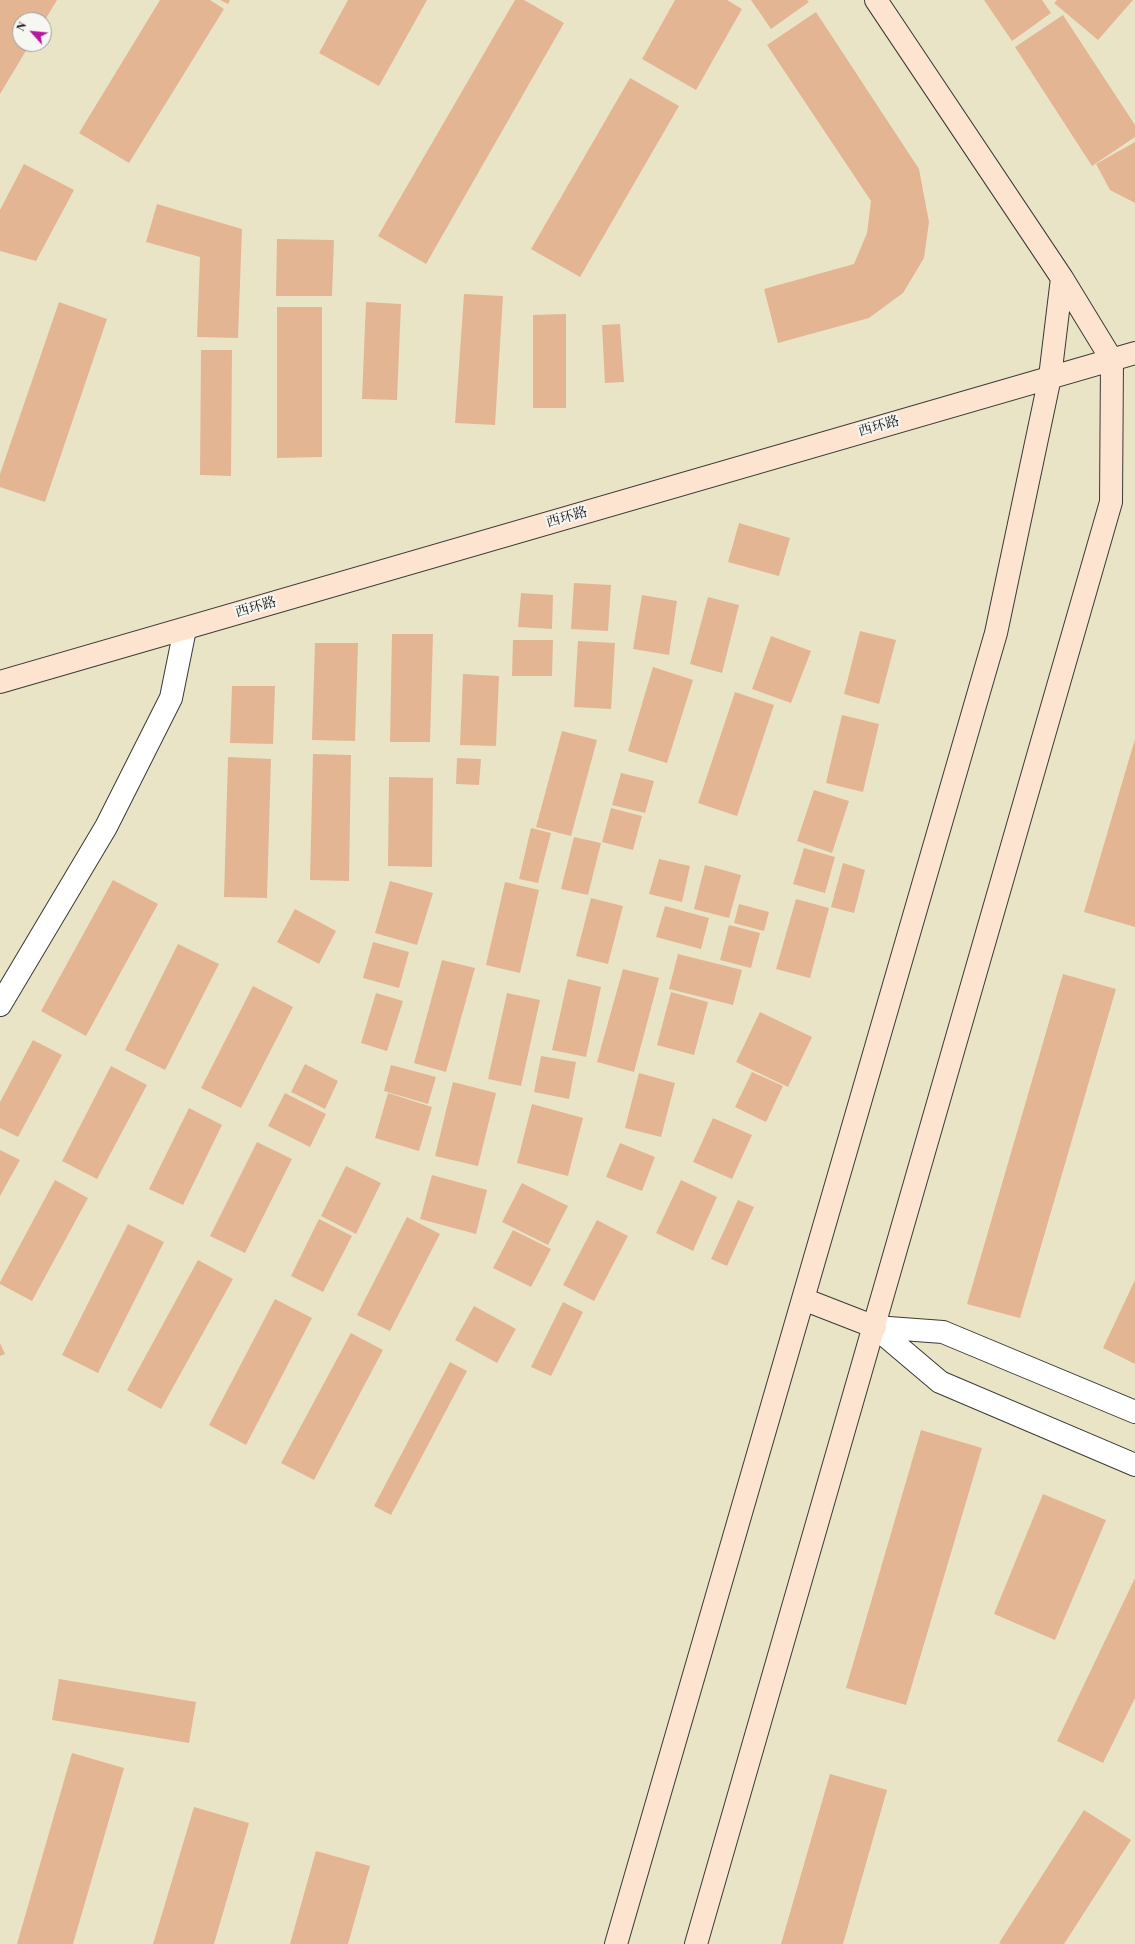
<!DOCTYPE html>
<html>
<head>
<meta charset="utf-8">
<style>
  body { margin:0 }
  #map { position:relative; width:1135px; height:1944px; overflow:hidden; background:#eae4c7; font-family:"Libre Bodoni",serif }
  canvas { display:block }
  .north { position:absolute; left:12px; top:12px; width:40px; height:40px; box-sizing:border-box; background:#f6f6f2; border:1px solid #9f9f9c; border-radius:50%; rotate:297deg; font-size:11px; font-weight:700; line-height:16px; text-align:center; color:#1c1c1c }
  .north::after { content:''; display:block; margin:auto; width:14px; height:18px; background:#b5179e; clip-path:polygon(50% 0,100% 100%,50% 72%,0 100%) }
</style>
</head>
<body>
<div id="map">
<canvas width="1135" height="1944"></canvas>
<div class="north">N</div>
</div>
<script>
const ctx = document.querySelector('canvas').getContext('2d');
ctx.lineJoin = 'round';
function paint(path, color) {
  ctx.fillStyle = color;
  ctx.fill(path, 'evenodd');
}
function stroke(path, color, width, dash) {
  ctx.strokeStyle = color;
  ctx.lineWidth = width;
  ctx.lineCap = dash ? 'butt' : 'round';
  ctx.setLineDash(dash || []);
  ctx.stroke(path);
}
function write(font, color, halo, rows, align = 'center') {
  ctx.font = font + ' "Libre Bodoni","Noto Serif SC",serif';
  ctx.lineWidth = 4;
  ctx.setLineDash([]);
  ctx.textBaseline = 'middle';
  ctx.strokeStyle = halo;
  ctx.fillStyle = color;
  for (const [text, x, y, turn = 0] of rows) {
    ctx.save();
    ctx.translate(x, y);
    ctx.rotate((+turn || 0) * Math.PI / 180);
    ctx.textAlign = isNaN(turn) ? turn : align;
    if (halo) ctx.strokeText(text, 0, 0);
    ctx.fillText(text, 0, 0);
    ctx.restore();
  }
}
paint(new Path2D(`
  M 0,0 L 57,0 L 45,20 L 20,20 L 20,44 L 30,44 L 0,94 Z
  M 160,0 L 210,0 L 224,9 L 129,163 L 79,133 Z
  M 220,0 L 230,0 L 228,4 Z
  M 348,0 L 427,0 L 379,86 L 319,53 Z
  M 515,0 L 524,0 L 564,23 L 426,264 L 378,236 Z
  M 675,0 L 727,0 L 742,9 L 696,90 L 642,59 Z
  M 751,0 L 807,0 L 809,2 L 771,29 Z
  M 984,0 L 1042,0 L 1051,13 L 1012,41 Z
  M 1057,0 L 1133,0 L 1098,40 L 1054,3 Z
  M 816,12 L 919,169 L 929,222 L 924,258 L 903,293 L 869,318 L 778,343 L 764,289 L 854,264 L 867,233 L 871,201 L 767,45 Z
  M 1063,15 L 1135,125 L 1135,137 L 1092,166 L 1015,47 Z
  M 630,78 L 679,106 L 580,277 L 531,249 Z
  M 1135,142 L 1135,203 L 1110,190 L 1096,164 Z
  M 24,164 L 74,190 L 36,261 L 0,251 L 0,210 Z
  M 157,204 L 242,229 L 238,338 L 197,337 L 200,257 L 146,242 Z
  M 277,239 L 334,240 L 332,296 L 276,296 Z
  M 464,294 L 503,296 L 495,425 L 455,423 Z
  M 59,302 L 107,319 L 45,502 L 0,487 L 0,474 Z
  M 366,302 L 401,304 L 397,400 L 362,399 Z
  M 277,307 L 322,307 L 322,457 L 277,458 Z
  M 566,314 L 566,408 L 533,408 L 533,315 Z
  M 620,324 L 624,382 L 605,383 L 602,325 Z
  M 201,350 L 232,350 L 231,476 L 200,475 Z
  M 739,523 L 790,538 L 779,576 L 728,562 Z
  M 574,583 L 611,585 L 608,631 L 571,629 Z
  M 521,593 L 553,595 L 552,629 L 518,627 Z
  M 642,595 L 677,601 L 669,655 L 633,649 Z
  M 708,597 L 739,605 L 722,673 L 690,664 Z
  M 860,631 L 896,640 L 879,704 L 844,694 Z
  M 392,634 L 433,634 L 430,742 L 390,742 Z
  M 771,636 L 811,651 L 791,703 L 752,689 Z
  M 513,640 L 553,640 L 552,676 L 512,676 Z
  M 578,641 L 615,643 L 611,709 L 574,707 Z
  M 315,643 L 358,643 L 355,741 L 312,740 Z
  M 653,667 L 693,680 L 667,763 L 628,751 Z
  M 463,674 L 499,676 L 496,746 L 460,745 Z
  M 232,686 L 275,686 L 273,744 L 230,743 Z
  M 735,692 L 774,705 L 737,816 L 698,803 Z
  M 842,715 L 879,724 L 863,792 L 826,783 Z
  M 562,731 L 597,740 L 571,836 L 536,827 Z
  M 1135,739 L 1135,927 L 1084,912 Z
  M 313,754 L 351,755 L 349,881 L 310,880 Z
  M 228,757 L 271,759 L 267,898 L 224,897 Z
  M 457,758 L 481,759 L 479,785 L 456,784 Z
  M 621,773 L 654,781 L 645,813 L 612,805 Z
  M 389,777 L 433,778 L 432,867 L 388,866 Z
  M 814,790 L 849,801 L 832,853 L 797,841 Z
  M 611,808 L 642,816 L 633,850 L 602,842 Z
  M 531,828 L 551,833 L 538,883 L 519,879 Z
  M 574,837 L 601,843 L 588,895 L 561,889 Z
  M 804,848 L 835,857 L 825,893 L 793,884 Z
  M 659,859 L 690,866 L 682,902 L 649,894 Z
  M 843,863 L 865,870 L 854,913 L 831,907 Z
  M 705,865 L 741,875 L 729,918 L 694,909 Z
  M 113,880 L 158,904 L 86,1036 L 41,1011 Z
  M 390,881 L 433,893 L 417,945 L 375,933 Z
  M 505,882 L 539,890 L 520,973 L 486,965 Z
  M 591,898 L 623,906 L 608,964 L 576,956 Z
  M 796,899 L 829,908 L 810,978 L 776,969 Z
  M 739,904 L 769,912 L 764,931 L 734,923 Z
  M 665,906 L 709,918 L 701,949 L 656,937 Z
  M 295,909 L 336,931 L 319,964 L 277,942 Z
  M 729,925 L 760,933 L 751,968 L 720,960 Z
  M 373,942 L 409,952 L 399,988 L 363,978 Z
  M 178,944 L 219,964 L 165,1070 L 125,1050 Z
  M 678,954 L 742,970 L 733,1005 L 669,989 Z
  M 442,960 L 475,968 L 446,1072 L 414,1063 Z
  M 623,969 L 659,978 L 634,1072 L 597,1062 Z
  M 1063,974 L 1116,989 L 1020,1318 L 967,1304 Z
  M 568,979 L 601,987 L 586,1057 L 552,1050 Z
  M 253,986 L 293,1007 L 241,1108 L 201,1088 Z
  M 671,992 L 708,1002 L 694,1055 L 657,1045 Z
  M 376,993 L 403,1001 L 387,1051 L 361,1043 Z
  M 507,993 L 540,1000 L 521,1086 L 488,1079 Z
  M 760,1012 L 812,1037 L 788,1087 L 736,1062 Z
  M 33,1040 L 62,1055 L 18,1137 L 0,1128 L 0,1102 Z
  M 541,1056 L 576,1062 L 569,1099 L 534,1092 Z
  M 305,1064 L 338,1081 L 325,1109 L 291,1092 Z
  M 391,1065 L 436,1077 L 428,1104 L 384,1091 Z
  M 111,1066 L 147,1085 L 97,1179 L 62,1161 Z
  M 752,1072 L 783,1086 L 766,1122 L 735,1107 Z
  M 639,1073 L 675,1083 L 661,1137 L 625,1128 Z
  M 453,1082 L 496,1093 L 478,1166 L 435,1156 Z
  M 285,1093 L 326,1114 L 310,1147 L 268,1126 Z
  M 388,1093 L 432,1107 L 419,1151 L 375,1138 Z
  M 532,1104 L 583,1118 L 568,1176 L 517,1163 Z
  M 189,1108 L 222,1125 L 183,1205 L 149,1189 Z
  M 713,1118 L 752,1135 L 732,1179 L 693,1162 Z
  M 257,1142 L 292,1159 L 245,1253 L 210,1236 Z
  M 620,1143 L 655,1157 L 642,1191 L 606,1177 Z
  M 0,1150 L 20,1160 L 0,1196 Z
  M 346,1166 L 381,1183 L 356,1234 L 321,1216 Z
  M 432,1175 L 487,1190 L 476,1234 L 420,1219 Z
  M 55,1180 L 88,1198 L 32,1301 L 0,1284 L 0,1282 Z
  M 681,1180 L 717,1197 L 693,1251 L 656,1233 Z
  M 522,1183 L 568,1206 L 548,1245 L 502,1222 Z
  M 738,1200 L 754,1207 L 727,1266 L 711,1259 Z
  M 407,1217 L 440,1234 L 390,1331 L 357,1315 Z
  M 319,1219 L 352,1236 L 323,1292 L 291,1276 Z
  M 597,1220 L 628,1236 L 594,1301 L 563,1285 Z
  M 128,1224 L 164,1242 L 98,1373 L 62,1355 Z
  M 513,1230 L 551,1249 L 531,1287 L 493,1268 Z
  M 198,1260 L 233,1279 L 161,1409 L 127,1390 Z
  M 1135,1280 L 1135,1364 L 1103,1348 Z
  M 275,1299 L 312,1318 L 246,1445 L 209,1425 Z
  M 563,1302 L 583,1312 L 551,1376 L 531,1367 Z
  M 474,1306 L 516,1329 L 497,1363 L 455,1340 Z
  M 351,1333 L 383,1350 L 314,1480 L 281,1463 Z
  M 0,1343 L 5,1354 L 0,1356 Z
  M 450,1362 L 467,1371 L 391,1515 L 374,1506 Z
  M 921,1430 L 982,1448 L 906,1705 L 846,1688 Z
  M 1043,1494 L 1106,1520 L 1055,1640 L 994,1614 Z
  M 1135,1578 L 1135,1698 L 1103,1763 L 1057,1741 Z
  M 59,1679 L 196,1702 L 189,1743 L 52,1720 Z
  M 72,1753 L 124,1768 L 73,1944 L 17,1944 Z
  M 830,1774 L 887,1790 L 843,1944 L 781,1944 Z
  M 194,1807 L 249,1823 L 214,1944 L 153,1944 Z
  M 1084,1810 L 1131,1840 L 1064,1944 L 1001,1944 L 999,1943 Z
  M 316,1851 L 370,1866 L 348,1944 L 290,1944 Z`), '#e4b593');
const street = new Path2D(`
  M 0,1005 L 106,827 L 171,698 L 185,629
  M 875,1327 L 940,1382 L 1135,1465
  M 875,1327 L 943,1332 L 1135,1412`);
const secondary = new Path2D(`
  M 0,682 L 1135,353
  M 803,1299 L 875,1327
  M 616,1944 L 996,633 L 1050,377 L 1062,278
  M 696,1944 L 1111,502 L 1112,360 L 1062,278 L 876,0`);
stroke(street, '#3b3a36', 24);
stroke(secondary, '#3b3a36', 24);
stroke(street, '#fff', 22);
stroke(secondary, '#fde4d1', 22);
write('14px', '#1c1c1c', '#f6f6f2', [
  ["西环路",879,427,-16],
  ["西环路",567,518,-16],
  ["西环路",256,608,-16]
]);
</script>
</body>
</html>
